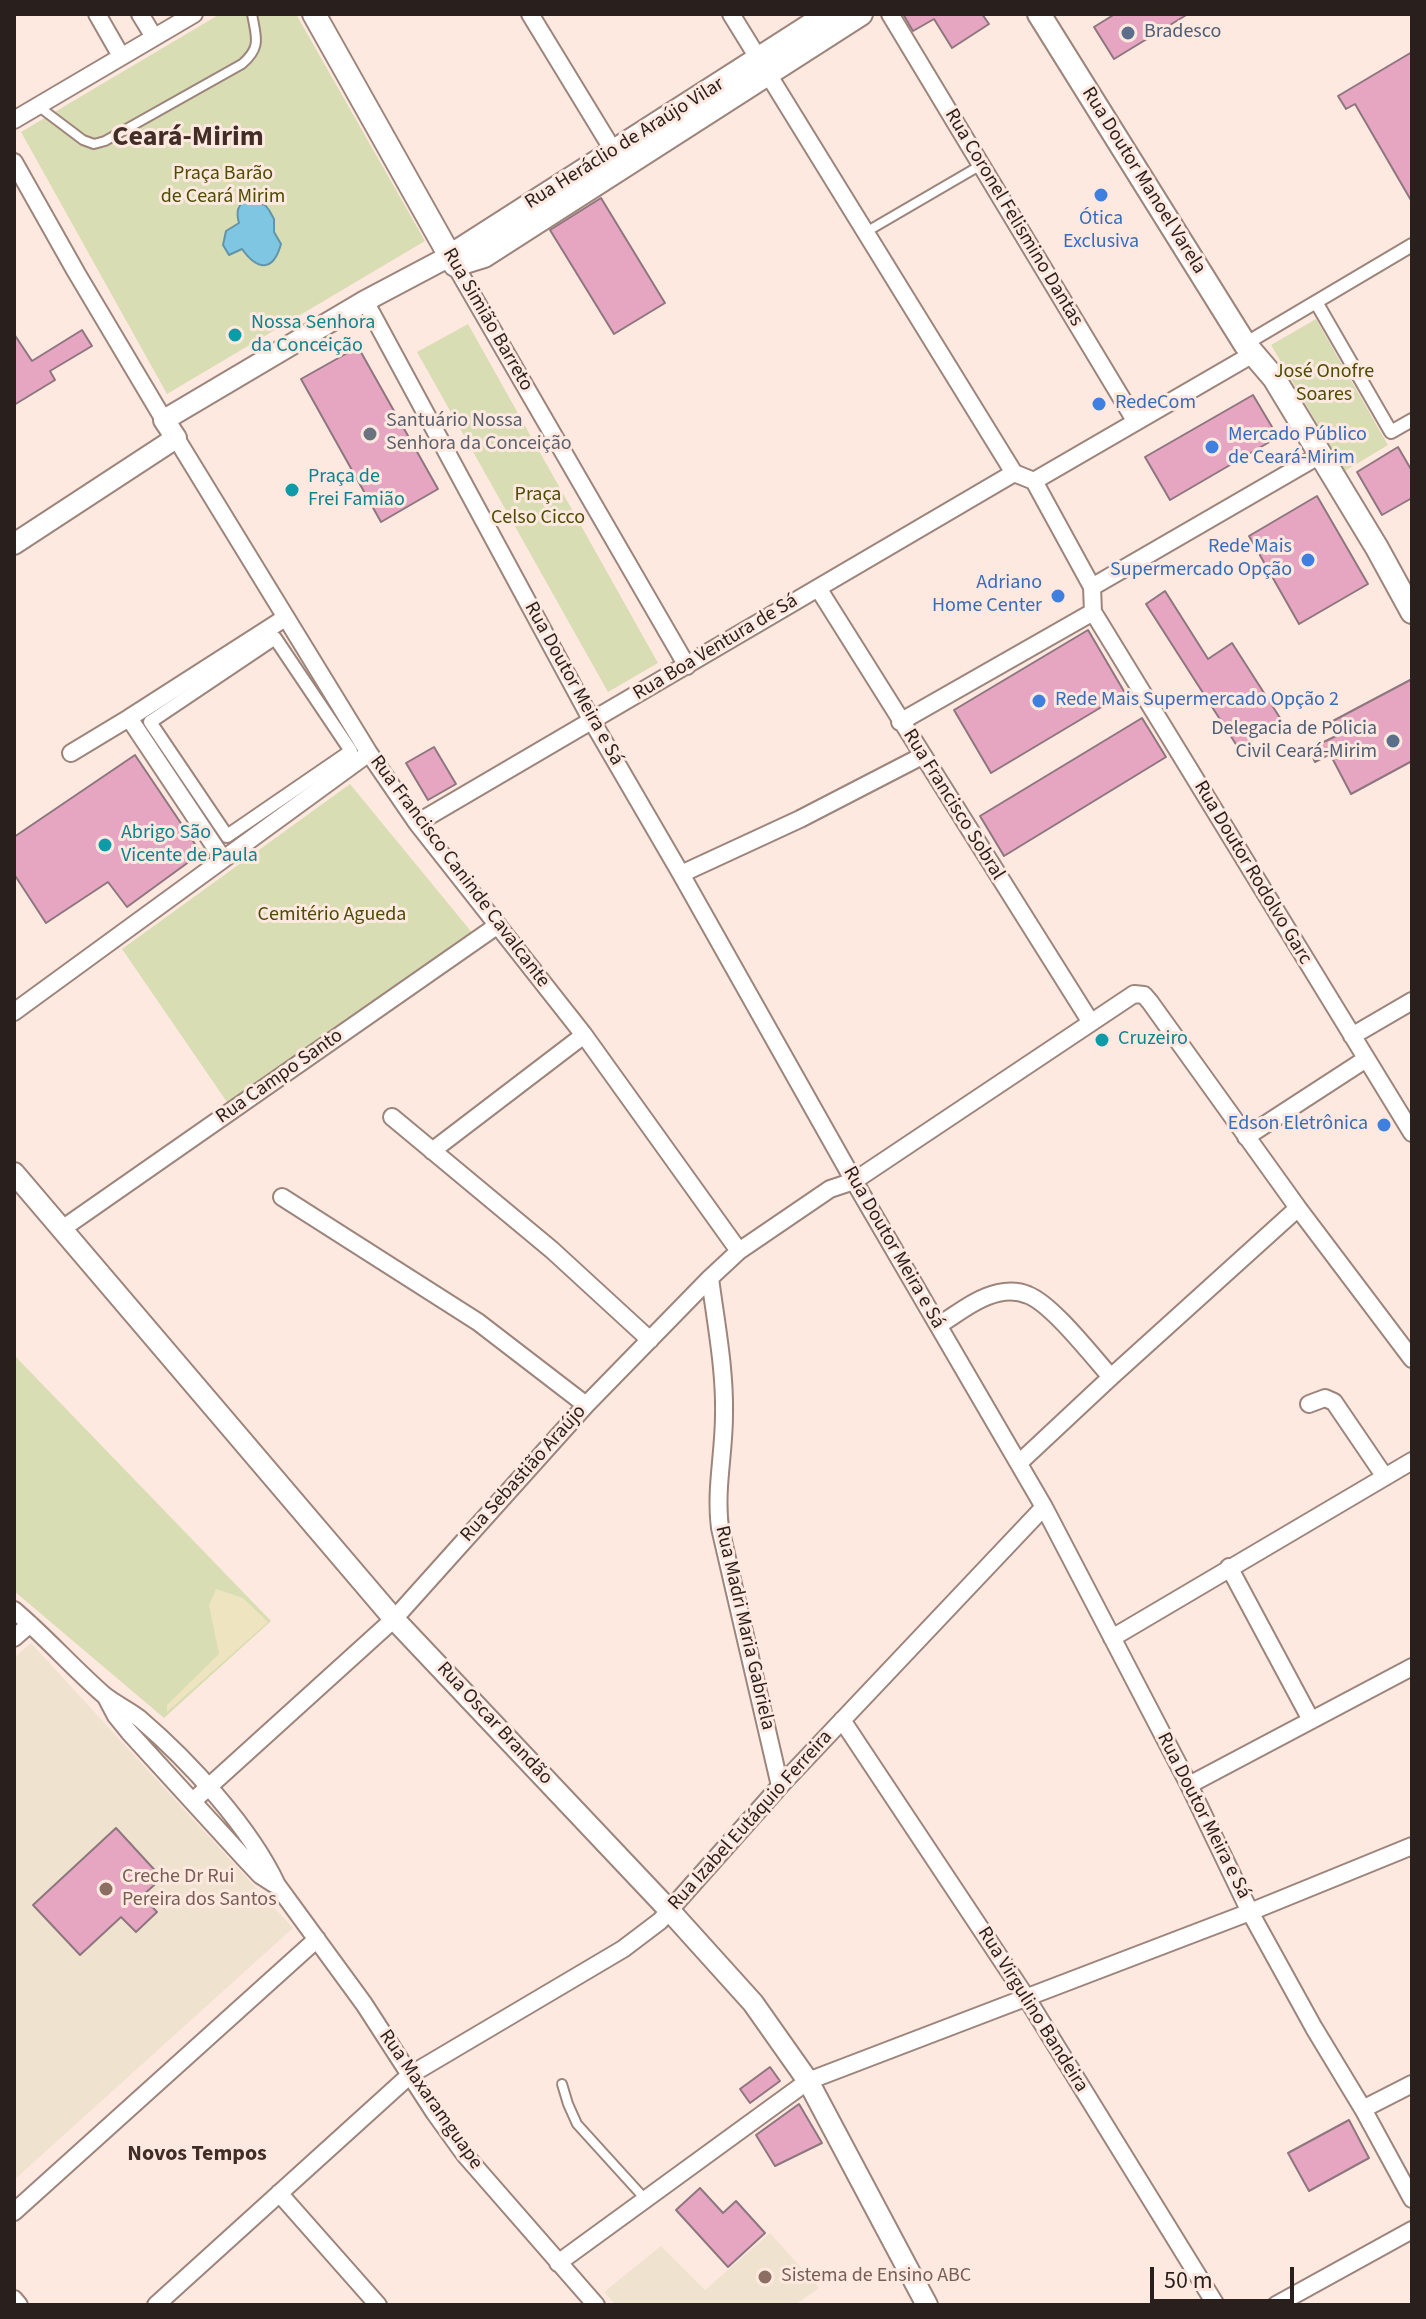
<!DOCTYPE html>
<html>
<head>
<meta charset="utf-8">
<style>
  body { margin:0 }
  #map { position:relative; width:1426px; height:2319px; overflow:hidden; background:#fee9e1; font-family:"Source Sans 3",sans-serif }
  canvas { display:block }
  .frame { position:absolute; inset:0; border:16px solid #291f1c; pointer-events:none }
  .scale { position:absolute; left:1150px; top:2267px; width:144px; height:36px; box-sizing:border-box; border:4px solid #291f1c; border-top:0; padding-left:10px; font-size:24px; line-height:28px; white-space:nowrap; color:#291f1c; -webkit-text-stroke:6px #fee9e1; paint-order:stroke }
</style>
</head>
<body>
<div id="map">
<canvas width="1426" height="2319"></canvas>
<div class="frame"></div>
<div class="scale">50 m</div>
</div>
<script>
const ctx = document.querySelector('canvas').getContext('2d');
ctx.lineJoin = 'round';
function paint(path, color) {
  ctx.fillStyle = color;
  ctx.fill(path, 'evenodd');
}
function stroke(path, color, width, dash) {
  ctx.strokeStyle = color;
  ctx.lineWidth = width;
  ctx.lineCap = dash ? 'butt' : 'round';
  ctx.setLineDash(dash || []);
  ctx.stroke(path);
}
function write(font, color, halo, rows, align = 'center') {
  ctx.font = font + ' "Source Sans 3",sans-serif';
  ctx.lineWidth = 6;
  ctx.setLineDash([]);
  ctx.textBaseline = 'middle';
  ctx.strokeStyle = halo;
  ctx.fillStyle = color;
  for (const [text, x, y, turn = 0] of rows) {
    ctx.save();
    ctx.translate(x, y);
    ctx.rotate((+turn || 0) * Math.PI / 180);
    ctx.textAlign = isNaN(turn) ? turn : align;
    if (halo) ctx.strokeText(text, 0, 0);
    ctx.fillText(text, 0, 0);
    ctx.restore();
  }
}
paint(new Path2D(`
  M 31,1643 L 293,1928 L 14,2180 L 14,1658 Z
  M 770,2233 L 819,2288 L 795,2305 L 616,2305 L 604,2292 L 661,2246 L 705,2290 Z`), '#efe2ce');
paint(new Path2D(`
  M 220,14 L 296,14 L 425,241 L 167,394 L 21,132 Z
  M 1316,319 L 1388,445 L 1345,471 L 1271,345 Z
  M 468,324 L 658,663 L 608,692 L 417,352 Z
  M 350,784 L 474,935 L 229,1105 L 122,949 Z
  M 14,1355 L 271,1621 L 164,1718 L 14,1591 Z`), '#d9ddb4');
paint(new Path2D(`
  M 216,1589 L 243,1598 L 268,1622 L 167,1712 L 167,1705 L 219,1654 L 209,1605 Z`), '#eee4bf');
const water = new Path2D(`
  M 248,200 L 265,205 L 269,210 L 274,219 L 274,232 L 281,244 C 273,273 257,270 242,249 L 229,255 L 223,245 L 226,231 L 239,223 C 236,212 237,204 248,200 Z`);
paint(water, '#7ec6e2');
stroke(water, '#6494a7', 2);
const building = new Path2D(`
  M 903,14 L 982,14 L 989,24 L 952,48 L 934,19 L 913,31 Z
  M 1115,14 L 1188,14 L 1114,59 L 1094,27 Z
  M 1412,52 L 1412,202 L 1355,104 L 1346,109 L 1338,96 Z
  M 601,198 L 665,303 L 614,334 L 550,230 Z
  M 82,330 L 92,346 L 50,371 L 55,380 L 14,405 L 14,334 L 32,361 Z
  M 358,347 L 438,489 L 381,522 L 301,379 Z
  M 1253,395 L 1278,437 L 1170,500 L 1145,457 Z
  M 1398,447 L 1412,471 L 1412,498 L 1382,515 L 1357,472 Z
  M 1317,496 L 1368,584 L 1299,624 L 1249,536 Z
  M 1165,591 L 1208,659 L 1232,643 L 1282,721 L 1239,749 L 1146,604 Z
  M 1088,630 L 1125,693 L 991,773 L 954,710 Z
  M 1412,679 L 1412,761 L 1351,794 L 1330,754 L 1315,762 L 1309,749 L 1336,736 L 1329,723 Z
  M 1142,718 L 1166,757 L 1004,856 L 980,816 Z
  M 434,747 L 456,784 L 428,800 L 406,763 Z
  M 135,755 L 201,853 L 127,907 L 108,882 L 46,923 L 14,874 L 14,837 Z
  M 116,1828 L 162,1878 L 142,1896 L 157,1912 L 136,1932 L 121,1917 L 80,1955 L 33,1905 Z
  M 770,2067 L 780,2081 L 750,2103 L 740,2089 Z
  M 799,2104 L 822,2143 L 775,2166 L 756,2135 Z
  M 1349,2120 L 1369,2158 L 1309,2191 L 1288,2153 Z
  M 700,2188 L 723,2213 L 736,2201 L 765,2233 L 728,2267 L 676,2210 Z`);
paint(building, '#e6a6c1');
stroke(building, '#8e767f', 2);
const service = new Path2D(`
  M 38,106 L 83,140 L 94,144 L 105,141 L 242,64 C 262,47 256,37 252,14
  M 866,232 L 981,165
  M 562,2084 L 568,2104 L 577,2124 L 646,2200`);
const pedestrian = new Path2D(`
  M 1316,302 L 1391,432 L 1412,420
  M 1245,344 L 1412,245
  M 275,638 L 351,751 L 227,836 L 150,722 Z`);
const minor = new Path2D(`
  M 97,14 L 121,56
  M 140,14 L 154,37
  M 530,14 L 619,160
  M 731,14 L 1014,473
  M 890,14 L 1136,422
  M 14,120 L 194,14
  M 14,162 L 76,272 L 164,420
  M 455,265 L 687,666
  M 365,301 L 592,721 L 681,874 L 854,1181 L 1044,1507 L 1189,1785 L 1250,1912 L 1314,2028 L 1363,2109 L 1412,2199
  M 176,438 L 369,753 L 417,823 L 584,1035 L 739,1251
  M 1014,473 L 1034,481 L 1092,587 L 1093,612 L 1098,620 L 1412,1133
  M 1034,481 L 1253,354
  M 1092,587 L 1320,455
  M 818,588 L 1090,1021
  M 900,722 L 1093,612
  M 71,753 L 129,718
  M 417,823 L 1014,473
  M 223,859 L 129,718 L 285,618
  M 681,874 L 800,819 L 922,756
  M 14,1012 L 369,753
  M 1352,1036 L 1412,1001
  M 392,1117 L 552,1250 L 650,1340
  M 1246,1137 L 1366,1059
  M 432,1151 L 584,1035
  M 282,1197 L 478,1322 L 586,1405
  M 62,1229 L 498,925
  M 710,1278 C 716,1324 725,1369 724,1415 C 724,1454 715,1489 720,1528 L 780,1786
  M 939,1325 C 957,1314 976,1298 998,1293 C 1007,1291 1019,1291 1028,1295 C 1052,1304 1092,1356 1111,1377
  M 1309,1404 L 1325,1398 L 1334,1402 L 1385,1477
  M 1019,1463 L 1111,1377 L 1298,1208
  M 1229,1567 L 1311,1720
  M 14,1610 C 46,1637 73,1668 104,1695 C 115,1704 129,1710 140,1719 C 189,1761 250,1827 277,1885 L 364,2004 L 434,2112 L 465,2155 L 596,2305
  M 14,1638 L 30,1624
  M 1112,1638 L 1412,1461
  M 106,1697 L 116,1716 L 129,1732 L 245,1859 L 260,1875 L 274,1884
  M 842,1720 L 1026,1997 L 1216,2305
  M 1189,1785 L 1412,1667
  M 193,1801 L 394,1619 L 586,1405 L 710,1278 L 739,1251 L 830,1189 L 854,1181 L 1134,994 L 1144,995 L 1150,1002 L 1298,1208 L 1412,1359
  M 1363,2109 L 1412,2084
  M 279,2193 L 378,2305
  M 14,2212 L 317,1939
  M 558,2263 L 808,2081 L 1250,1912 L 1412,1846
  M 14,2299 L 19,2305
  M 156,2305 L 410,2075 L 623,1949 L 660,1921 L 780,1786 L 1044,1507
  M 1276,2305 L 1412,2230`);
const tertiary = new Path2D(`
  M 14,544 L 176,438 L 164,420 L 365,301 L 450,256
  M 14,1173 L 394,1619 L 670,1911 L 753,2003 L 808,2081 L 927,2305`);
const secondary = new Path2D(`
  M 314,14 L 455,265 L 484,256 L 861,14
  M 1039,14 L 1245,344 L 1274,378 L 1377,548 L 1412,612
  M 450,256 L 828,14`);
stroke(service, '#9d857c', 12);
stroke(pedestrian, '#9d857c', 16);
stroke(minor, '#9d857c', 20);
stroke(tertiary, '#9d857c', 24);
stroke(secondary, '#9d857c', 26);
stroke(service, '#fff', 8);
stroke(pedestrian, '#fff', 12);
stroke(minor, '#fff', 16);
stroke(tertiary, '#fff', 20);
stroke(secondary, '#fff', 22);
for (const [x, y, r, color] of [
  [1128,33,8,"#5c6f8a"],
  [1101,195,8,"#3f7fe0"],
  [235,335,8,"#0f9aa8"],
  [1099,404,8,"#3f7fe0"],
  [370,434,8,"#6b7280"],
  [1212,447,8,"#3f7fe0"],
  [292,490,8,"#0f9aa8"],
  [1308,560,8,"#3f7fe0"],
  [1058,596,8,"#3f7fe0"],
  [1039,701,8,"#3f7fe0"],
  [1393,741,8,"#5c6f8a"],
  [105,845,8,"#0f9aa8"],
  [1102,1040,8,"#0f9aa8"],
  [1384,1125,8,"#3f7fe0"],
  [106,1889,8,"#8d6e63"],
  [765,2277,8,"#8d6e63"]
]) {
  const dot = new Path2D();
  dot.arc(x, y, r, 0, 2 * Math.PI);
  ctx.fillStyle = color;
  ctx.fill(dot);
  stroke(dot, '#fee9e1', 3);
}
write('20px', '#4e5e75', '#fee9e1', [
  ["Bradesco",1144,33],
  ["Delegacia de Policia",1377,730,"right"],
  ["Civil Ceará-Mirim",1377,753,"right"]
], 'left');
write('20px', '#291f1c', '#fee9e1', [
  ["Rua Heráclio de Araújo Vilar",625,144,-32],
  ["Rua Doutor Manoel Varela",1143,181,58],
  ["Rua Coronel Felismino Dantas",1013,218,59],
  ["Rua Simião Barreto",487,320,60],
  ["Rua Boa Ventura de Sá",716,648,-31],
  ["Rua Doutor Meira e Sá",573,684,61],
  ["Rua Francisco Sobral",953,805,58],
  ["Rua Francisco Caninde Cavalcante",459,872,53],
  ["Rua Doutor Rodolvo Garc",1252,873,59],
  ["Rua Campo Santo",280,1077,-35],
  ["Rua Doutor Meira e Sá",893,1248,60],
  ["Rua Sebastião Araújo",524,1474,-48],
  ["Rua Madri Maria Gabriela",744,1628,77],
  ["Rua Oscar Brandão",494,1724,47],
  ["Rua Doutor Meira e Sá",1203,1816,63],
  ["Rua Izabel Eutáquio Ferreira",751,1821,-48],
  ["Rua Virgulino Bandeira",1032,2010,58],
  ["Rua Maxaramguape",430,2100,55]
]);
write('20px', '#4b4d00', '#fee9e1', [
  ["Praça Barão",223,175],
  ["de Ceará Mirim",223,198],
  ["José Onofre",1324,373],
  ["Soares",1324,396],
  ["Praça",538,496],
  ["Celso Cicco",538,519],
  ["Cemitério Agueda",332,916]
]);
write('20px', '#366cbe', '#fee9e1', [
  ["Ótica",1101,220,"center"],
  ["Exclusiva",1101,243,"center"],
  ["RedeCom",1115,404],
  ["Mercado Público",1228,436],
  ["de Ceará-Mirim",1228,459],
  ["Rede Mais",1292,548,"right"],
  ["Supermercado Opção",1292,571,"right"],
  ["Adriano",1042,584,"right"],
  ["Home Center",1042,607,"right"],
  ["Rede Mais Supermercado Opção 2",1055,701],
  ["Edson Eletrônica",1368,1125,"right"]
], 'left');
write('20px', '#0d838f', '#fee9e1', [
  ["Nossa Senhora",251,324],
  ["da Conceição",251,347],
  ["Praça de",308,478],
  ["Frei Famião",308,501],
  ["Abrigo São",121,834],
  ["Vicente de Paula",121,857],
  ["Cruzeiro",1118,1040]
], 'left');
write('20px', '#5b616d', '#fee9e1', [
  ["Santuário Nossa",386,422],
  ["Senhora da Conceição",386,445]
], 'left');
write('20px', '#785e54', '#fee9e1', [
  ["Creche Dr Rui",122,1878],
  ["Pereira dos Santos",122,1901],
  ["Sistema de Ensino ABC",781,2277]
], 'left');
write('bold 22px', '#412d26', '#fee9e1', [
  ["Novos Tempos",197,2155]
]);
write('bold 28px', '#412d26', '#fee9e1', [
  ["Ceará-Mirim",188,139]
]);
</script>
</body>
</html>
